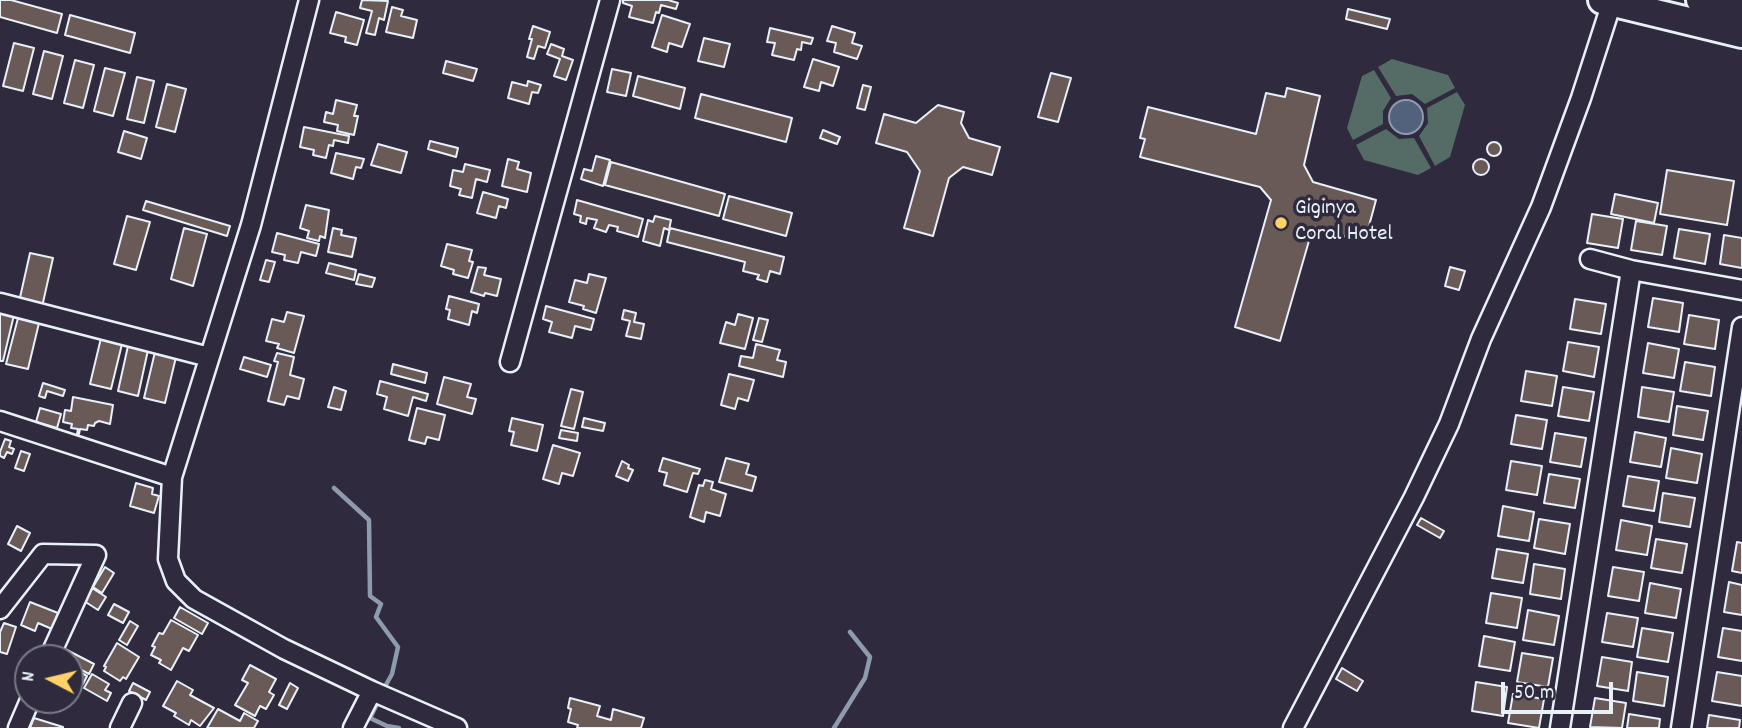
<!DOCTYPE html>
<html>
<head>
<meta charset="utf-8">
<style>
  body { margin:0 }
  #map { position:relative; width:1742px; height:728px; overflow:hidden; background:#2f2a3d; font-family:Dekko,sans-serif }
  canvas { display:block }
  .north { position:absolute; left:14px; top:644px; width:70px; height:70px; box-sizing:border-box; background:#2f2a3d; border:2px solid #797a88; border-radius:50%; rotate:277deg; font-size:19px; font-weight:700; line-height:28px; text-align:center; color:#e8f1f8 }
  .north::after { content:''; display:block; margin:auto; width:24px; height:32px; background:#ffd166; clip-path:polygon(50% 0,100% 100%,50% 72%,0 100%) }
  .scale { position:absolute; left:1501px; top:682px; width:112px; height:32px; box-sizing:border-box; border:4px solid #e8f1f8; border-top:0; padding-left:9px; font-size:21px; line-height:24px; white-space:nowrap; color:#e8f1f8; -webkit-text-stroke:5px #2f2a3d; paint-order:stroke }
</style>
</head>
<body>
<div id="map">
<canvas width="1742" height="728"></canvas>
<div class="north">N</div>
<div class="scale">50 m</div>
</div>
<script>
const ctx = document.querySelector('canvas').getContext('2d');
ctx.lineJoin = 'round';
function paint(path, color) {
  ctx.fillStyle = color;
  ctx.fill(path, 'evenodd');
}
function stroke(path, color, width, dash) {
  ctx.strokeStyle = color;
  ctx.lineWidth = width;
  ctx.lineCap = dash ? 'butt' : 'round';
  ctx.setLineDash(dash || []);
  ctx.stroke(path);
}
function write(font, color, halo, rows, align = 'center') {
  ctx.font = font + ' Dekko,sans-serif';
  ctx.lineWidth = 7;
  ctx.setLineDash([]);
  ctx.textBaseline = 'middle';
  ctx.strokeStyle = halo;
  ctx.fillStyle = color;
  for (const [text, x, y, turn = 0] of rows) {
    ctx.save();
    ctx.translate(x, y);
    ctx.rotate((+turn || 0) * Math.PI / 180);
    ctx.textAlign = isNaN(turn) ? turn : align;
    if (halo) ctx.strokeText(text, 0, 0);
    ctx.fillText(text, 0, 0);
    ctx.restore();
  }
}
paint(new Path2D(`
  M 1392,59 L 1448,75 L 1455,88 L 1425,104 L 1412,94 L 1396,96 L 1378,67 Z
  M 1374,70 L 1391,98 L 1383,111 L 1383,124 L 1353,140 L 1347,128 L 1362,76 Z
  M 1457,92 L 1465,105 L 1450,157 L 1435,166 L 1419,136 L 1428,123 L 1427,108 Z
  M 1386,129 L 1399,139 L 1414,138 L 1431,168 L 1418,175 L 1364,160 L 1356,145 Z`), '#556b66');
const water = new Path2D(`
  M1389 117a17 17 0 1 1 34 0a17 17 0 1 1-34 0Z`);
paint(water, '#52627c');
stroke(water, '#8e9bae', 2);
stroke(new Path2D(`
  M 334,488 L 369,520 L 370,596 L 381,604 L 376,617 L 398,647 L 392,674 L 382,692
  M 379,700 L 370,718 L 387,726 L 399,728
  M 834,728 L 865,678 L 870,657 L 850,632`), '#8e9bae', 4.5);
const building = new Path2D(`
  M 0,0 L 11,0 L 62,14 L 57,33 L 0,17 Z
  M 362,0 L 388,1 L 384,20 L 379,18 L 375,35 L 366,33 L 372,11 L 360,8 Z
  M 623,0 L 668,0 L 678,3 L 676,9 L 661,5 L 659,13 L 656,12 L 653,23 L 629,17 L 632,6 L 623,3 Z
  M 392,7 L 403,10 L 401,16 L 417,20 L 413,38 L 386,32 Z
  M 1348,9 L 1390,19 L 1387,29 L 1346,19 Z
  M 336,12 L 364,20 L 357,45 L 345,42 L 346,37 L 330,33 Z
  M 70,15 L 135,33 L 130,53 L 65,35 Z
  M 662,15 L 690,24 L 682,47 L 669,43 L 667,52 L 652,47 Z
  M 533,26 L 550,32 L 545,48 L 538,46 L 534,59 L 527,57 L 532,39 L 529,39 Z
  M 832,26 L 855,33 L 852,43 L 862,46 L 857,59 L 834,52 L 836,43 L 827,41 Z
  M 770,28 L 813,38 L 811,44 L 802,42 L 801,50 L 797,49 L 794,60 L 772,55 L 775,43 L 767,42 Z
  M 704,38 L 730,44 L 724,67 L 698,61 Z
  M 14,43 L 34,48 L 23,91 L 3,86 Z
  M 551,44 L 564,49 L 562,56 L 573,60 L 566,80 L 554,76 L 560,59 L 547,54 Z
  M 44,51 L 63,56 L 52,99 L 33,94 Z
  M 813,59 L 839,67 L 833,86 L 821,82 L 819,91 L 804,87 Z
  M 75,60 L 94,65 L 83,108 L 64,103 Z
  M 446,61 L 477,69 L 473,81 L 443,73 Z
  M 105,68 L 125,73 L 113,116 L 94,111 Z
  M 612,69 L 631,73 L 626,96 L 607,92 Z
  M 1051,73 L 1071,78 L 1058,122 L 1038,117 Z
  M 638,76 L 685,88 L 680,109 L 633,96 Z
  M 137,77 L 154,81 L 144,123 L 127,119 Z
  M 528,81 L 541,85 L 538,93 L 532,92 L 529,104 L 508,98 L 512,82 L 527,86 Z
  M 167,84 L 186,89 L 175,132 L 156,127 Z
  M 863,85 L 871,87 L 865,110 L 857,108 Z
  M 1287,88 L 1320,96 L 1304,165 L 1313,182 L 1376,200 L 1366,237 L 1357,234 L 1356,240 L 1313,227 L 1280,341 L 1235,327 L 1271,200 L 1260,187 L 1140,157 L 1145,139 L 1140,138 L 1148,107 L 1256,134 L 1266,93 L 1285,97 Z
  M 701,94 L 792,118 L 786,142 L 695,118 Z
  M 336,100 L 357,105 L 354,116 L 358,116 L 354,135 L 337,131 L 338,125 L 324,122 L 326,112 L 333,114 Z
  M 938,105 L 964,112 L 961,123 L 969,138 L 1000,147 L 992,175 L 963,167 L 949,178 L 933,236 L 904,228 L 920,171 L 907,152 L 876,143 L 884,114 L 916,123 Z
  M 304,127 L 349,136 L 348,143 L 334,140 L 333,146 L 329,145 L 326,158 L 313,155 L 314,150 L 300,147 Z
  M 823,130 L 840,137 L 837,144 L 820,138 Z
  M 124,131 L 147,138 L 141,159 L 118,152 Z
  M 430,141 L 458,148 L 456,157 L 428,149 Z
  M1487 149a7 7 0 1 1 14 0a7 7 0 1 1-14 0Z
  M 378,144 L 407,152 L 401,173 L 371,165 Z
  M 336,153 L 364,159 L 361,168 L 356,167 L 353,179 L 331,173 Z
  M 596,156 L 610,160 L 603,186 L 581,179 L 584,169 L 592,171 Z
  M 508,159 L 519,162 L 517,169 L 531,173 L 527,192 L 502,186 Z
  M1473 167a8 8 0 1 1 16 0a8 8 0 1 1-16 0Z
  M 611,162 L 725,194 L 719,216 L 605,185 Z
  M 465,164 L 490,170 L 487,182 L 476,179 L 472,198 L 459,195 L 461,189 L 450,186 L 453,170 L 463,172 Z
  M 1667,170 L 1734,181 L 1727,225 L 1660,214 Z
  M 483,192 L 508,199 L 506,208 L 499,206 L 496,218 L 477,213 Z
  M 1615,194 L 1658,203 L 1654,223 L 1611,214 Z
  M 729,196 L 792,213 L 786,236 L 723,219 Z
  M 577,200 L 643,219 L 638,237 L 617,231 L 618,227 L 609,225 L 606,232 L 594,228 L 597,220 L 587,218 L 586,224 L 580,222 L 581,216 L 574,214 Z
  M 146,201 L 230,226 L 227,236 L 143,210 Z
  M 306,205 L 329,210 L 325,238 L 320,236 L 319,241 L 307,238 L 309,231 L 300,228 Z
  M 1592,214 L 1623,219 L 1618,248 L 1587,243 Z
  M 127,216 L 150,222 L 136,270 L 114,264 Z
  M 655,216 L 671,220 L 669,230 L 664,228 L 660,246 L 643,241 L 648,220 L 653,222 Z
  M 1636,221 L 1667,226 L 1662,255 L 1631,250 Z
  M 184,228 L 207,234 L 193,286 L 171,279 Z
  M 333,228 L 342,230 L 341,235 L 356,238 L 352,257 L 328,252 Z
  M 670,228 L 784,257 L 780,274 L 770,271 L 767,282 L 757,279 L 759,275 L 743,271 L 745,262 L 667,242 Z
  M 1679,229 L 1710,234 L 1705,264 L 1674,258 Z
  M 277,233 L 319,244 L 316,256 L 301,252 L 298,263 L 284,260 L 285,255 L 272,252 Z
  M 1724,235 L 1742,238 L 1742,268 L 1720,264 Z
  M 447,244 L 472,250 L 469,261 L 473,262 L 468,278 L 453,274 L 454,270 L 441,266 Z
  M 30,253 L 53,258 L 42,307 L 19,302 Z
  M 266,260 L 275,262 L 269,282 L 260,280 Z
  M 329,263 L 356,270 L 354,280 L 326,273 Z
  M 478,267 L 486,268 L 484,275 L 501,279 L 497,296 L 485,293 L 484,296 L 471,292 Z
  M 1450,267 L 1465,271 L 1459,290 L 1445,286 Z
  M 359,274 L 375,278 L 372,287 L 356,284 Z
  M 589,274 L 606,278 L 596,313 L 583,309 L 584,306 L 569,302 L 575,280 L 587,283 Z
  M 449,296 L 479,304 L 477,313 L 472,311 L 469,325 L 448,319 L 450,310 L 446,309 Z
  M 1653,298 L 1683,303 L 1679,332 L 1648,327 Z
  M 1575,299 L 1606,304 L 1601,334 L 1570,329 Z
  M 546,306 L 594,319 L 591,330 L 575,326 L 572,338 L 549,332 L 552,322 L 543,319 Z
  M 624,310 L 636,313 L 634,322 L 644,324 L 641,339 L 626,336 L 630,321 L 622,319 Z
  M 0,312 L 14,315 L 3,361 L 0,361 Z
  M 287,312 L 304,316 L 294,353 L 277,348 L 279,344 L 266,341 L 272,319 L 284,322 Z
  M 738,314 L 753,318 L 745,349 L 720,343 L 726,322 L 735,325 Z
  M 1689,315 L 1719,320 L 1715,349 L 1684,344 Z
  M 18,318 L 39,323 L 28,369 L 6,364 Z
  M 759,318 L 768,320 L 762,342 L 753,340 Z
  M 101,338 L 122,344 L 111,389 L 90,384 Z
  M 1568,342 L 1599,347 L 1594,377 L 1563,371 Z
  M 1648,343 L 1679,349 L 1674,378 L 1643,373 Z
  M 756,344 L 780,350 L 777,360 L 786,362 L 783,377 L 739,366 L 741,356 L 753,358 Z
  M 128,346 L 148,350 L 138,396 L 118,391 Z
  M 155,352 L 176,357 L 165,403 L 144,398 Z
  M 277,353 L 294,357 L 290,375 L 304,379 L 299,399 L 287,396 L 284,405 L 268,401 L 278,362 L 274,361 Z
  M 244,357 L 271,365 L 267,377 L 240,369 Z
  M 1685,362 L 1715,367 L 1711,396 L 1680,391 Z
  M 393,364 L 427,373 L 425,383 L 391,374 Z
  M 1526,371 L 1557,376 L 1552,406 L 1521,401 Z
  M 729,374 L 754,380 L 748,401 L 738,398 L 735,409 L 721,405 Z
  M 444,377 L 471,384 L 467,397 L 476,399 L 472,414 L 437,404 Z
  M 380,381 L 428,394 L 426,401 L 413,397 L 408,416 L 384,409 L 387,397 L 377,394 Z
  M 43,383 L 65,390 L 63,396 L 47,391 L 45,398 L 39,396 Z
  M 334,387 L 346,391 L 341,410 L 328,407 Z
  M 1563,387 L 1594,392 L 1589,421 L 1558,416 Z
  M 1642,387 L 1674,392 L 1669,422 L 1638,417 Z
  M 571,389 L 583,392 L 574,429 L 561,426 Z
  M 73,397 L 113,405 L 110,424 L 99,421 L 95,423 L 94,426 L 88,425 L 87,430 L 80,429 L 79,434 L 77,434 L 78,429 L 71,428 L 72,424 L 63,422 L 65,410 L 71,411 Z
  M 1677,406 L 1708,411 L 1703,440 L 1673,435 Z
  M 40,408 L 61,414 L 57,428 L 36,422 Z
  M 417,408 L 445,415 L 439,440 L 427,437 L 425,444 L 409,440 Z
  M 1516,415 L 1547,420 L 1542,449 L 1511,444 Z
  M 512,418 L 543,425 L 537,451 L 511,445 L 514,432 L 509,431 Z
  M 584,418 L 605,423 L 603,431 L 582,427 Z
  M 561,430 L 578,433 L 577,441 L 559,438 Z
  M 1635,432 L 1666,438 L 1661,467 L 1630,462 Z
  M 1555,433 L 1586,438 L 1581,467 L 1550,462 Z
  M 5,439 L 11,441 L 9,447 L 14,449 L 12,454 L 7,452 L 4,458 L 0,456 L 0,452 Z
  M 553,445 L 580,453 L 573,476 L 562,473 L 559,484 L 543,479 Z
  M 1671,448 L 1702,454 L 1697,483 L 1666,478 Z
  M 21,451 L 30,454 L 24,471 L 15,468 Z
  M 663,458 L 700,469 L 698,474 L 693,473 L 687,492 L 664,485 L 667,473 L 659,471 Z
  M 726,458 L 749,464 L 746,474 L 756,477 L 752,491 L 719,482 Z
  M 622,461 L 629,465 L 628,468 L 633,470 L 628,481 L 616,476 Z
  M 1511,461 L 1542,466 L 1537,495 L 1506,490 Z
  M 1549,474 L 1580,479 L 1575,508 L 1544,503 Z
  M 1628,476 L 1659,481 L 1654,511 L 1623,506 Z
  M 705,480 L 713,482 L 711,489 L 726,494 L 720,516 L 706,512 L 704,522 L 690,517 L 699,485 L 703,486 Z
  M 136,483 L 153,488 L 152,494 L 159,496 L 154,513 L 130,506 Z
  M 1663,493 L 1695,498 L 1690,527 L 1659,522 Z
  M 1503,506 L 1534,512 L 1529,541 L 1498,536 Z
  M 1421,518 L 1444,531 L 1440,538 L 1417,525 Z
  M 1539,519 L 1570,524 L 1565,554 L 1534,548 Z
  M 1621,520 L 1652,526 L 1647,555 L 1616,550 Z
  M 17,526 L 30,533 L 21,551 L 8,544 Z
  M 1656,539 L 1687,544 L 1682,573 L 1651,568 Z
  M 1737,542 L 1742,543 L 1742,573 L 1732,571 Z
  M 1497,549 L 1528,554 L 1523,583 L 1492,578 Z
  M 1534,564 L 1565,569 L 1561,599 L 1530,594 Z
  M 105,567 L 114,573 L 102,593 L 93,587 Z
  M 1613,567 L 1644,572 L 1639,601 L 1608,596 Z
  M 1729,582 L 1742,585 L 1742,615 L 1724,612 Z
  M 1650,583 L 1681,589 L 1676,618 L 1645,613 Z
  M 92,588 L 106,597 L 98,610 L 84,601 Z
  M 1491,593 L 1522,598 L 1517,628 L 1486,623 Z
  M 30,602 L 58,613 L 52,629 L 38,623 L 35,631 L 21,625 Z
  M 114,604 L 129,612 L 123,623 L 108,615 Z
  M 180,607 L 208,623 L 202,634 L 174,618 Z
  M 1528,610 L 1559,616 L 1554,645 L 1523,640 Z
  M 1607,613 L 1638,618 L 1633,647 L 1602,642 Z
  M 171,620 L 198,635 L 189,651 L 183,648 L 171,670 L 159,663 L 161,660 L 151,655 L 155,647 L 152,646 L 159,633 L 163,634 Z
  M 130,621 L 138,626 L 127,645 L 119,640 Z
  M 4,623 L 16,627 L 7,654 L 0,652 L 0,632 Z
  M 1642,628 L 1673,633 L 1668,662 L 1637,657 Z
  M 1723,628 L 1742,631 L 1742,661 L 1718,657 Z
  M 1484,636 L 1515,642 L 1510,671 L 1479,666 Z
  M 117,643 L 139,657 L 126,679 L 123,677 L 120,681 L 104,671 L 106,667 L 104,666 Z
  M 65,649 L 94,664 L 89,674 L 70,664 L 70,658 L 62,655 Z
  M 1522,653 L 1553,658 L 1548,687 L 1517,682 Z
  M 1602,657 L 1632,662 L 1628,691 L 1597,686 Z
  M 250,665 L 276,679 L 269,692 L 274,695 L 266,709 L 260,706 L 255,716 L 235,705 L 248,683 L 242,680 Z
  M 70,667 L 87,676 L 83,684 L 70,677 Z
  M 1342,668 L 1363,681 L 1357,691 L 1336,679 Z
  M 1637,672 L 1668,677 L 1664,706 L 1633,701 Z
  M 1717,672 L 1742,676 L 1742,706 L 1712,701 Z
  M 92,674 L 109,684 L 105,690 L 111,693 L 107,701 L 84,688 Z
  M 177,681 L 193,690 L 190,695 L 214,708 L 200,726 L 191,720 L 189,725 L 174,716 L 176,713 L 163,706 Z
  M 1476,682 L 1507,687 L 1503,716 L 1472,711 Z
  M 133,683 L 150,692 L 146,700 L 129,691 Z
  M 290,683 L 298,688 L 287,709 L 279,705 Z
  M 1513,694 L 1544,699 L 1539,728 L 1508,723 Z
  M 570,698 L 600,706 L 597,716 L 611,720 L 613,709 L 644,718 L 641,728 L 577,728 L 578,725 L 568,722 L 571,709 L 568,708 Z
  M 1595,698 L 1626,703 L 1622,728 L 1590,727 Z
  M 41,700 L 57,700 L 63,702 L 60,711 L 40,704 Z
  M 218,709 L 240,721 L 244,713 L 258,721 L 254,728 L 207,728 Z
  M 1629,714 L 1660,719 L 1659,728 L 1627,728 Z
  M 1709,715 L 1740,720 L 1739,728 L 1707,728 Z
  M 34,718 L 63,727 L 63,728 L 30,728 Z`);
paint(building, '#695957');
stroke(building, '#e8f1f8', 2);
const minor = new Path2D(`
  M 309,0 L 251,225 L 172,477 L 168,559 L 176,581 L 194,599 L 284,649 L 372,691 L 457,728
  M 1590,259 L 1631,270 L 1742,290
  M 0,303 L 209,357
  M 510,362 L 610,0
  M 0,421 L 172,477
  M 0,609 L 43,554 L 96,555 L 49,658
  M 18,728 L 30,700
  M 120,728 L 132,703
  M 353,728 L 372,691
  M 1293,728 L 1414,497 L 1449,424 L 1481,339 L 1541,207 L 1581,98 L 1612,2
  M 1560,728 L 1631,270
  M 1681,728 L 1742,327`);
const primary = new Path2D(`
  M 1602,0 L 1742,34
  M 1700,0 L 1742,9`);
stroke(minor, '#e8f1f8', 23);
stroke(primary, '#e8f1f8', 32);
stroke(minor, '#2f2a3d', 18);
stroke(primary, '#2f2a3d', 26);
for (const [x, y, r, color] of [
  [1281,223,7,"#ffd166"]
]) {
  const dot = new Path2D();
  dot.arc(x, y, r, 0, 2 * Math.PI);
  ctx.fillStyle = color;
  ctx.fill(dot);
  stroke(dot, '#2f2a3d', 2.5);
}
write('23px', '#e8f1f8', '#2f2a3d', [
  ["Giginya",1295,210],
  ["Coral Hotel",1295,236]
], 'left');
</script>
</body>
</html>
